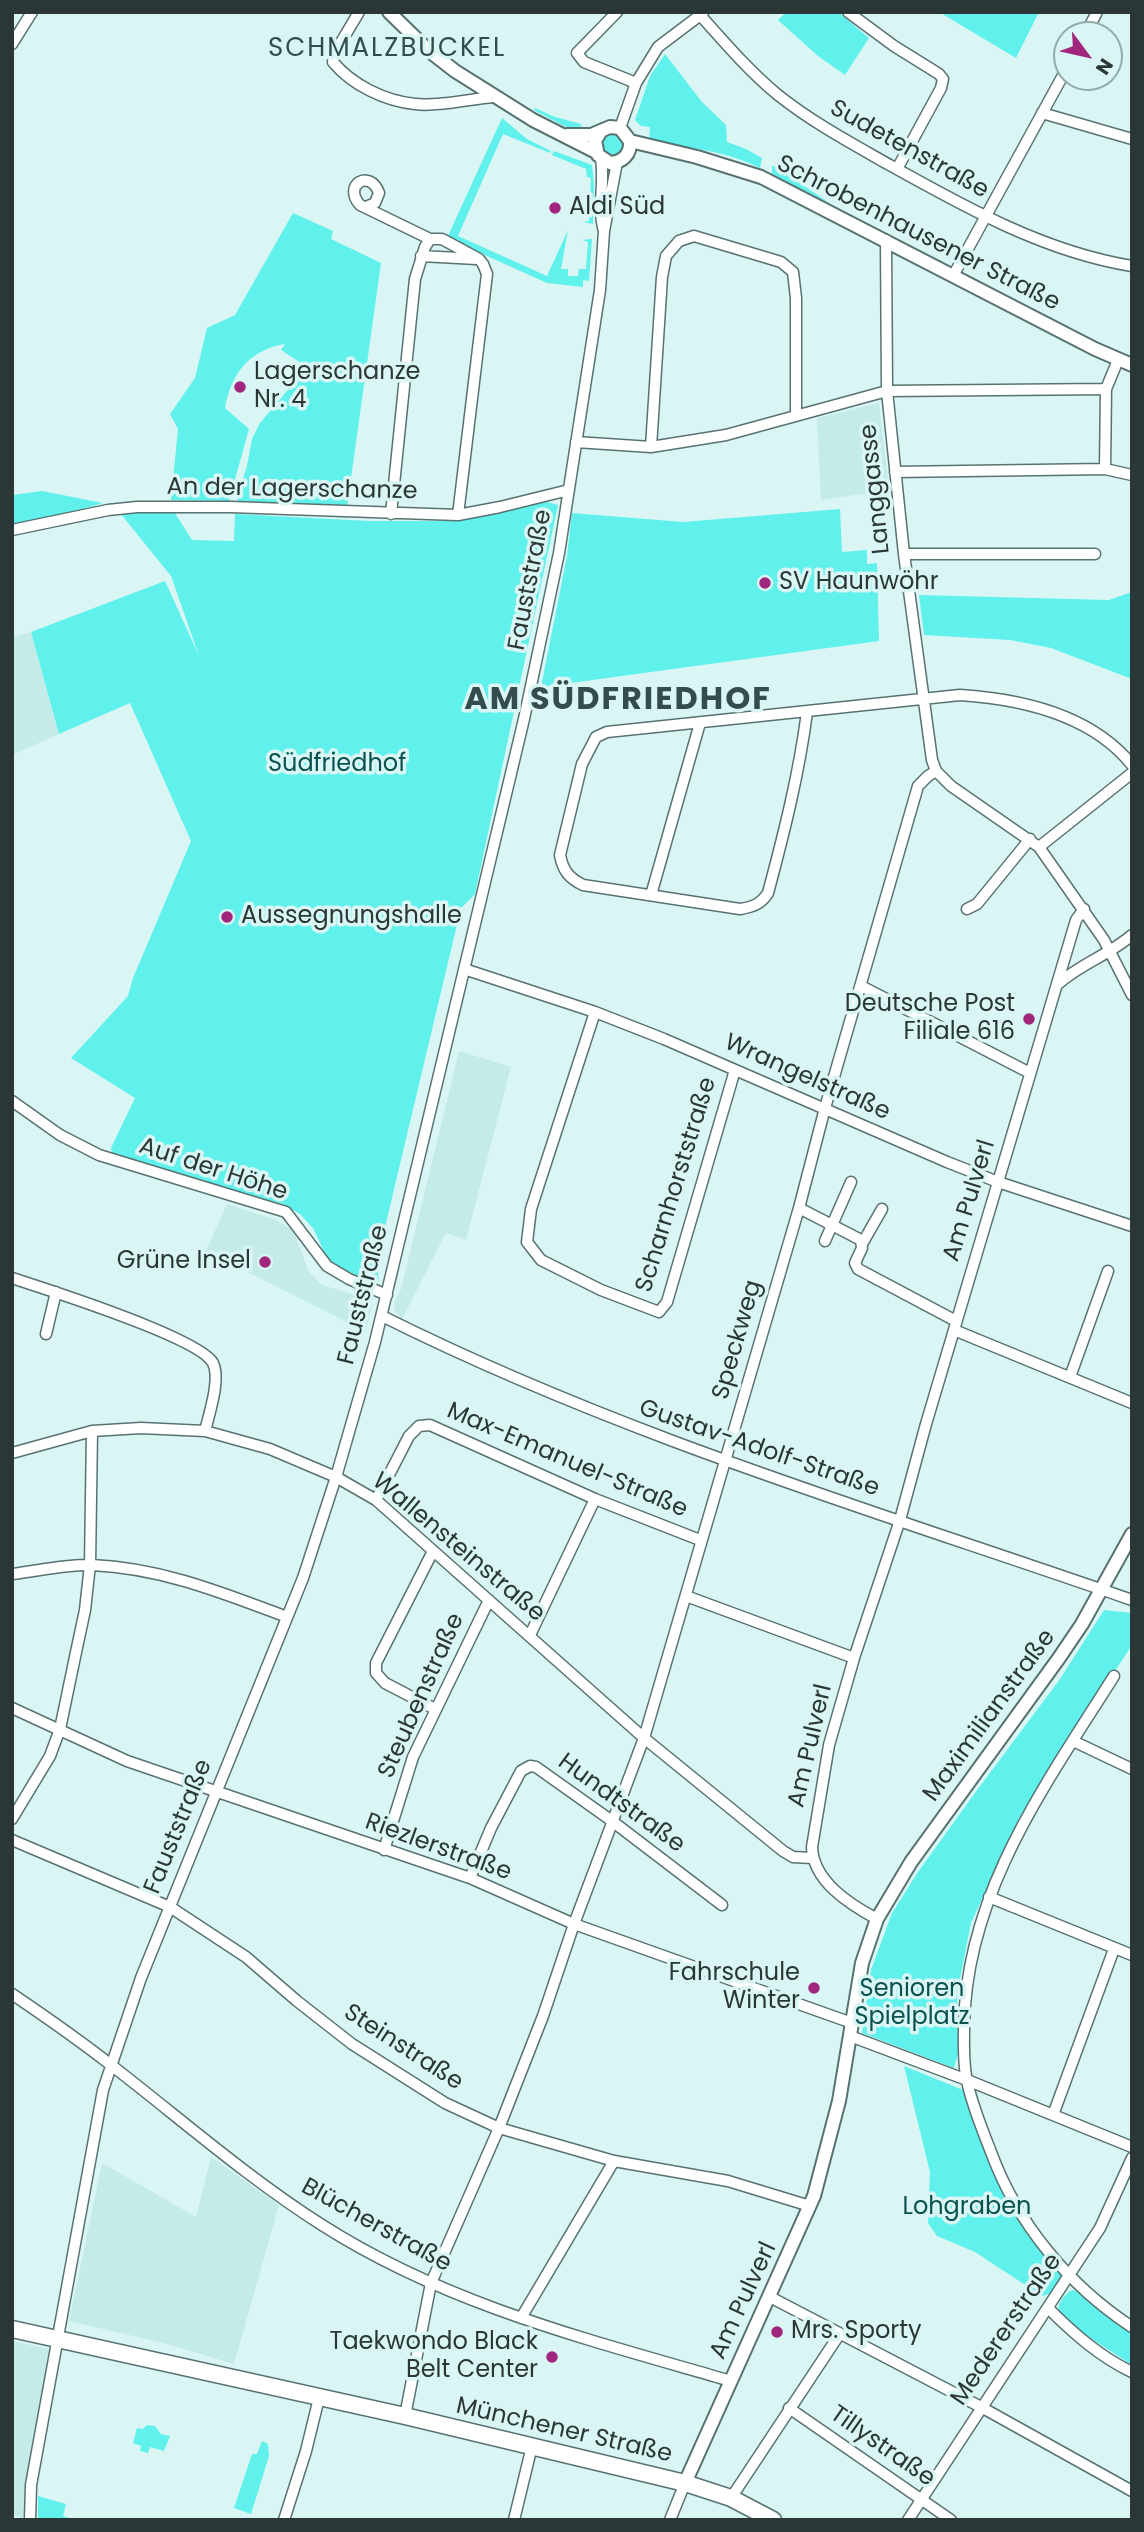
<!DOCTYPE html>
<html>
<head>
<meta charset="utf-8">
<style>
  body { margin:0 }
  #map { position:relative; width:1144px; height:2532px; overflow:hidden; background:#d9f6f4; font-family:Poppins,sans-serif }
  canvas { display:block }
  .frame { position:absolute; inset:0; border:14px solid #2b3736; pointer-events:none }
  .north { position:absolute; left:1053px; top:21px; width:70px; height:70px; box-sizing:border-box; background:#d9f6f4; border:2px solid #93aaa8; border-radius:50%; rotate:123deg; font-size:19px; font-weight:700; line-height:28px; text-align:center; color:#2b3736 }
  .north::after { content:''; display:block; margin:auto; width:24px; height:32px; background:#a0277d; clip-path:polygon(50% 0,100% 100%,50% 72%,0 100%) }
</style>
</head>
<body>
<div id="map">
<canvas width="1144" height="2532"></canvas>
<div class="frame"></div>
<div class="north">N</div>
</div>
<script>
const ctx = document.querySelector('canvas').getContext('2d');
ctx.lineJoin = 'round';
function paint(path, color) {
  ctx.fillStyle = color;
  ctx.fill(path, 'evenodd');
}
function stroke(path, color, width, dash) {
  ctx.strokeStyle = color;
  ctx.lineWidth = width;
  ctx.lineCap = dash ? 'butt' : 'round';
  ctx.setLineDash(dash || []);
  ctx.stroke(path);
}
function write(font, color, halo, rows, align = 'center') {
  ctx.font = font + ' Poppins,sans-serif';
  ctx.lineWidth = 7;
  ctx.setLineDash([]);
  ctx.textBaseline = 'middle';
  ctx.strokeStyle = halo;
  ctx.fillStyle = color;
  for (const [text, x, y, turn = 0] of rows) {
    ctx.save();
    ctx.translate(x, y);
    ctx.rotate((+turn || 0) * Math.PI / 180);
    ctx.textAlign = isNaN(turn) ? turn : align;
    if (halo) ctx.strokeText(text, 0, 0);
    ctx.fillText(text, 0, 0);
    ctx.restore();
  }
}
paint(new Path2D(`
  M 879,403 L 889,490 L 821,500 L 817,418 Z
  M 31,632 L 59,734 L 12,755 L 12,637 Z
  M 459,1051 L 511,1067 L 466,1240 L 446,1233 L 402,1319 L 395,1311 L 394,1304 L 401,1289 Z
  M 227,1204 L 276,1220 L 293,1230 L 309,1272 L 322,1285 L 356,1295 L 373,1304 L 365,1334 L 362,1335 L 341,1319 L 206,1251 Z
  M 211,2157 L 279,2205 L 234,2364 L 167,2344 L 69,2321 L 102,2163 L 196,2217 Z
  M 12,2341 L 50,2349 L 23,2518 L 12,2514 Z`), '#c5ebe9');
paint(new Path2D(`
  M 786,12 L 838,12 L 869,38 L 845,75 L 818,56 L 778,20 Z
  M 939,12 L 1039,12 L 1016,58 Z
  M 665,54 L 702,102 L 726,125 L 727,142 L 746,149 L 762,158 L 760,168 C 722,149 690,149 649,142 L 650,127 L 641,126 L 635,120 L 650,76 Z
  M 535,108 L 555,117 L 581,124 L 582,132 L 564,126 L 534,110 Z
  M 502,118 L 527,139 L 551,151 L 550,153 L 503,134 L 458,236 L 547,276 L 568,230 L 561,269 L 568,269 L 568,276 L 578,276 L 579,269 L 586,269 L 588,242 L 582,240 L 592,239 L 589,281 L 583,280 L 583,287 L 547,283 L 447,238 Z
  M603 145a11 11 0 1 1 22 0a11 11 0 1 1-22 0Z
  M 554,151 L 592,165 L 594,186 L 593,224 L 583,222 L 589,221 L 591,178 L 587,177 L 586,169 L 552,155 Z
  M 772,166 L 774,166 L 831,204 L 772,175 Z
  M 293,213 L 333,231 L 331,239 L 381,263 L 347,507 L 238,501 L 237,497 L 247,466 L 252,439 L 260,423 L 307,367 L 281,350 L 285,344 C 249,350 231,374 225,408 L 249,429 L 229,501 L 171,500 L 178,429 L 170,414 L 195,378 L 207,328 L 235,315 Z
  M 42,491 L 103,503 L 59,516 L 12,524 L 12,495 Z
  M 547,502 L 558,505 L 475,894 L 461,908 L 376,1265 L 379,1278 L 375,1285 L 329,1262 L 313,1228 L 300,1214 L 283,1204 L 117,1157 L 112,1153 L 111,1148 L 135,1098 L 71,1058 L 128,996 L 133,978 L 191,841 L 130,703 L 59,734 L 31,632 L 165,581 L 199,656 L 171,576 L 120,513 L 173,510 L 192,540 L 234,541 L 235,514 L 369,521 L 453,521 Z
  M 840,509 L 842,552 L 867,550 L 867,564 L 877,563 L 879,641 L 541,687 L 567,556 L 572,513 L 683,522 Z
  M 1132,592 L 1132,679 L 1051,648 L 1010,640 L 924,635 L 919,595 L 1109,600 Z
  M 1104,1610 L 1132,1613 L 1132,1645 L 1019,1818 L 971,1923 L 957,1994 L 958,2054 L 954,2068 L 862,2033 L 871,1970 L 892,1913 L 918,1872 L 972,1797 L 1060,1679 Z
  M 904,2066 L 963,2090 L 1007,2205 L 1062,2277 C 1057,2287 1054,2294 1042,2296 L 975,2252 L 937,2236 L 928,2223 L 930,2172 Z
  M 1072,2290 L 1076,2291 L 1132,2332 L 1132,2365 L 1081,2332 L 1058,2312 C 1058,2302 1064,2295 1072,2290 Z
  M 147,2425 L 155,2426 L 161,2434 L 170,2436 L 164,2451 L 150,2447 L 148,2453 L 140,2451 L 141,2446 L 133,2443 L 137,2428 L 143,2429 Z
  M 262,2441 L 268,2444 L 269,2456 L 251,2514 L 234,2508 L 252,2454 L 257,2454 Z
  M 38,2496 L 66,2504 L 63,2516 L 76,2520 L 38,2520 Z`), '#60f1ed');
const minor = new Path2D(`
  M 359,12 L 334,54 L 333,62 C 352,85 385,101 415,104 C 435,107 471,99 493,97
  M 617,12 L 577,53 L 584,62 L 636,83
  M 848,12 L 894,46 L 939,74 L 943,79 L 941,88 L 897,169
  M 700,15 C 725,43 749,71 778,95 C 812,122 849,142 886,163 C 963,206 1044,252 1132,266
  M 1085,35 L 1097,12
  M 12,44 L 32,12
  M 1042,113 L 1132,139
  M 620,128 L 636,83 L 658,47 L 703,13
  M 601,159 C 605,182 597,208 604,231
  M 366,207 L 375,203 L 379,193 C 370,168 342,185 360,205 L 430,239 L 425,247 L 415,279 L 391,514
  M 430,239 L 442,239 L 479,259 L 483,264 L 487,274 L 458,515
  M 886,240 L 887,391 L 904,554 L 932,760 L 936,771 L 951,786 L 1039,847 L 1104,940 L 1132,995
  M 421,256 L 477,259
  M 953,276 L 1067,68
  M 576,442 L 651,447 L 726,435 L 887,391 L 1106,389
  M 651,447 L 662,277 L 666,256 L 679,241 L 694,236 L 781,262 L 793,272 L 796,298 L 796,415
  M 1105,469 L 1106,389 L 1118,360
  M 895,472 L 1105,469 L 1132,475
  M 12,530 L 108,510 L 137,507 L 230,507 L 458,515 L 500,507 L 569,490
  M 904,554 L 1095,554
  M 807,712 C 799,774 784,833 768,893 C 761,904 753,907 740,909 L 583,885 C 569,878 563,871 560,855 L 582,764 L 596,737 L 607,732 L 960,695 C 1021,699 1091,714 1132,765
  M 1039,847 L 1132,773
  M 651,895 L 700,723
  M 967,909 L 977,904 L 1030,839
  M 464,969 L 595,1012 L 664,1039 L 947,1162 L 998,1182 L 1132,1226
  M 1058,984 C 1080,964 1109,955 1132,935
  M 861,986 L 1030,1073
  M 595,1012 L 531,1209 L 527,1242 L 541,1260 L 601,1290 L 659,1312 L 667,1302 L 735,1070
  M 12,1101 L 60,1135 L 99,1155 L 286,1212 L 327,1266 L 349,1279 L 387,1295
  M 799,1208 L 861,1240 L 862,1248 L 855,1263 L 858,1269 L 956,1321
  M 825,1241 L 851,1182
  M 862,1244 L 882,1209
  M 12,1278 C 46,1289 200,1338 213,1363 C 221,1379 209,1414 205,1431
  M 382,1316 C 622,1436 879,1512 1132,1600
  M 954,1330 L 1132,1403
  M 46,1334 L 56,1292
  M 1070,1377 L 1108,1271
  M 12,1453 L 92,1431 L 141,1428 L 205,1431 L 270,1449 L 336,1477 L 376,1500 L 644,1738 L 783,1851 L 793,1857 L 812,1858
  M 376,1500 L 409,1436 L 419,1426 L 430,1425 L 595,1499 L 700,1540
  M 433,1551 L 376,1663 L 376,1673 L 385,1683 L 435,1709
  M 12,1574 C 38,1571 66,1564 92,1565 C 162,1568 223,1593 287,1617
  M 686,1596 L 854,1658
  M 530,1635 L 595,1499
  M 1114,1676 C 1046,1784 965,1894 964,2028 C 964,2045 963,2064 967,2081 C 972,2105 982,2129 991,2152 C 1017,2223 1068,2285 1132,2327
  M 12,1708 L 127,1761 L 470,1878 L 574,1924 L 852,2023
  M 1073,1741 L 1132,1769
  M 12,1819 L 50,1756 L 60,1729 L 75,1657 L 85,1610 L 90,1565 L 92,1431
  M 12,1840 L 170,1907 L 246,1957 L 297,2001 L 352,2044 L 445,2103 L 499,2128 L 614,2161 L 728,2181 L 810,2206
  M 384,1850 L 413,1757 L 489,1600
  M 470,1878 L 491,1828 L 521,1771 L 530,1766 L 536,1767 L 612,1821 L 722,1905
  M 989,1897 L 1132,1955
  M 877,1919 C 849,1904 813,1881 812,1847 L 829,1745 L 854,1658 L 900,1520 L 926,1424 L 1076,920 L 1084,909
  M 12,1994 C 46,2017 79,2040 111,2065 C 181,2119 248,2178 322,2225 C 447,2305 590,2340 731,2381
  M 850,2036 L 967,2080 L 1132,2147
  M 1053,2115 L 1114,1949
  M 770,2297 L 981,2407 L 1132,2491
  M 1048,2308 C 1073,2333 1100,2357 1132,2372
  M 521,2318 L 614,2161
  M 789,2408 L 951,2520
  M 405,2416 L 431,2283 L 499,2128 L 543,2016 L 574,1924 L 644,1738 L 799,1208 L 825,1108 L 918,786 L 928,776 L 936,771
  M 731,2498 L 839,2335
  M 30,2520 L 31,2485 L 103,2090 L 141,1978 L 303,1578 L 336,1477 L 375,1342 L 524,719 L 559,553 L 600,290 L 604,231 L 617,162
  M 284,2520 L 306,2451 L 319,2398
  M 514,2520 L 532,2446
  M 670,2520 L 685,2483
  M 908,2520 L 1100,2228 L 1132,2158`);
const tertiary = new Path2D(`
  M 389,12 L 428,50 L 455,71 L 533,120 L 596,152
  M 567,135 L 591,135 L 610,127 L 620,128 L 630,141 C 631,154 623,162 610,163 L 598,155 L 595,141 L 601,131
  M 630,141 L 697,157 L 761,177 L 1095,349 L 1132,365
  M 685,2483 L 814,2196 L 839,2101 L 862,1963 L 877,1919 L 911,1862 L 1059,1658 L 1082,1624 L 1132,1534`);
const primary = new Path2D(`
  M 12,2329 L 405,2416 L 685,2483 L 731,2498 L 773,2520`);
stroke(minor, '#587271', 13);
stroke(tertiary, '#587271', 16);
stroke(primary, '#587271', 19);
stroke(minor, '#fff', 10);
stroke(tertiary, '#fff', 12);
stroke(primary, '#fff', 16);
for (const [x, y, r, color] of [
  [555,208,7,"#a0277d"],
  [240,387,7,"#a0277d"],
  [765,583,7,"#a0277d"],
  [227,917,7,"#a0277d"],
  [1029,1019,7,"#a0277d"],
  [265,1262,7,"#a0277d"],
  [814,1988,7,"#a0277d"],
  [777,2332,7,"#a0277d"],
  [552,2357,7,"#a0277d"]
]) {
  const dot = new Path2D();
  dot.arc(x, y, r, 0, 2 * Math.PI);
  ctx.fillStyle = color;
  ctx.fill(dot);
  stroke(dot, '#d9f6f4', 2.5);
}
write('24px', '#2b3736', '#d9f6f4', [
  ["Sudetenstraße",909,150,29],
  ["Schrobenhausener Straße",918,234,27],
  ["Langgasse",876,489,-96],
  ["An der Lagerschanze",292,490,1],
  ["Fauststraße",531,580,-79],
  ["Wrangelstraße",807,1078,24],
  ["Auf der Höhe",213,1170,18],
  ["Scharnhorststraße",677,1185,-73],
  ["Am Pulverl",970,1201,-73],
  ["Fauststraße",364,1295,-76],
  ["Speckweg",738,1340,-74],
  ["Gustav-Adolf-Straße",759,1449,19],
  ["Max-Emanuel-Straße",567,1461,23],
  ["Wallensteinstraße",458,1548,40],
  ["Steubenstraße",422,1696,-66],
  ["Maximilianstraße",990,1716,-54],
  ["Am Pulverl",811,1746,-77],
  ["Hundtstraße",621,1804,36],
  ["Fauststraße",179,1827,-68],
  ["Riezlerstraße",438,1848,20],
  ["Steinstraße",403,2048,33],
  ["Blücherstraße",376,2226,29],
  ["Am Pulverl",744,2301,-65],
  ["Medererstraße",1007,2330,-56],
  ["Münchener Straße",564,2431,13],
  ["Tillystraße",882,2447,35]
]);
write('24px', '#2b3736', '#d9f6f4', [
  ["Aldi Süd",569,208],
  ["Lagerschanze",254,373],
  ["Nr. 4",254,401],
  ["SV Haunwöhr",779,583],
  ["Aussegnungshalle",241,917],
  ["Deutsche Post",1015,1005,"right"],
  ["Filiale 616",1015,1033,"right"],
  ["Grüne Insel",251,1262,"right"],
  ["Fahrschule",800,1974,"right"],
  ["Winter",800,2002,"right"],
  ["Mrs. Sporty",791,2332],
  ["Taekwondo Black",538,2343,"right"],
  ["Belt Center",538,2371,"right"]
], 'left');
write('24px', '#0a514f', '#d9f6f4', [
  ["Südfriedhof",337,765],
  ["Senioren",912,1990],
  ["Spielplatz",912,2018],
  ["Lohgraben",967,2208]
]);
ctx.letterSpacing = '2px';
write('26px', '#344d4c', '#d9f6f4', [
  ["SCHMALZBUCKEL",387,49]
]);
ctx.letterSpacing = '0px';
ctx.letterSpacing = '2px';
write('bold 32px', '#344d4c', '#d9f6f4', [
  ["AM SÜDFRIEDHOF",618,701]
]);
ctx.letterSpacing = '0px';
</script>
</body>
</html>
